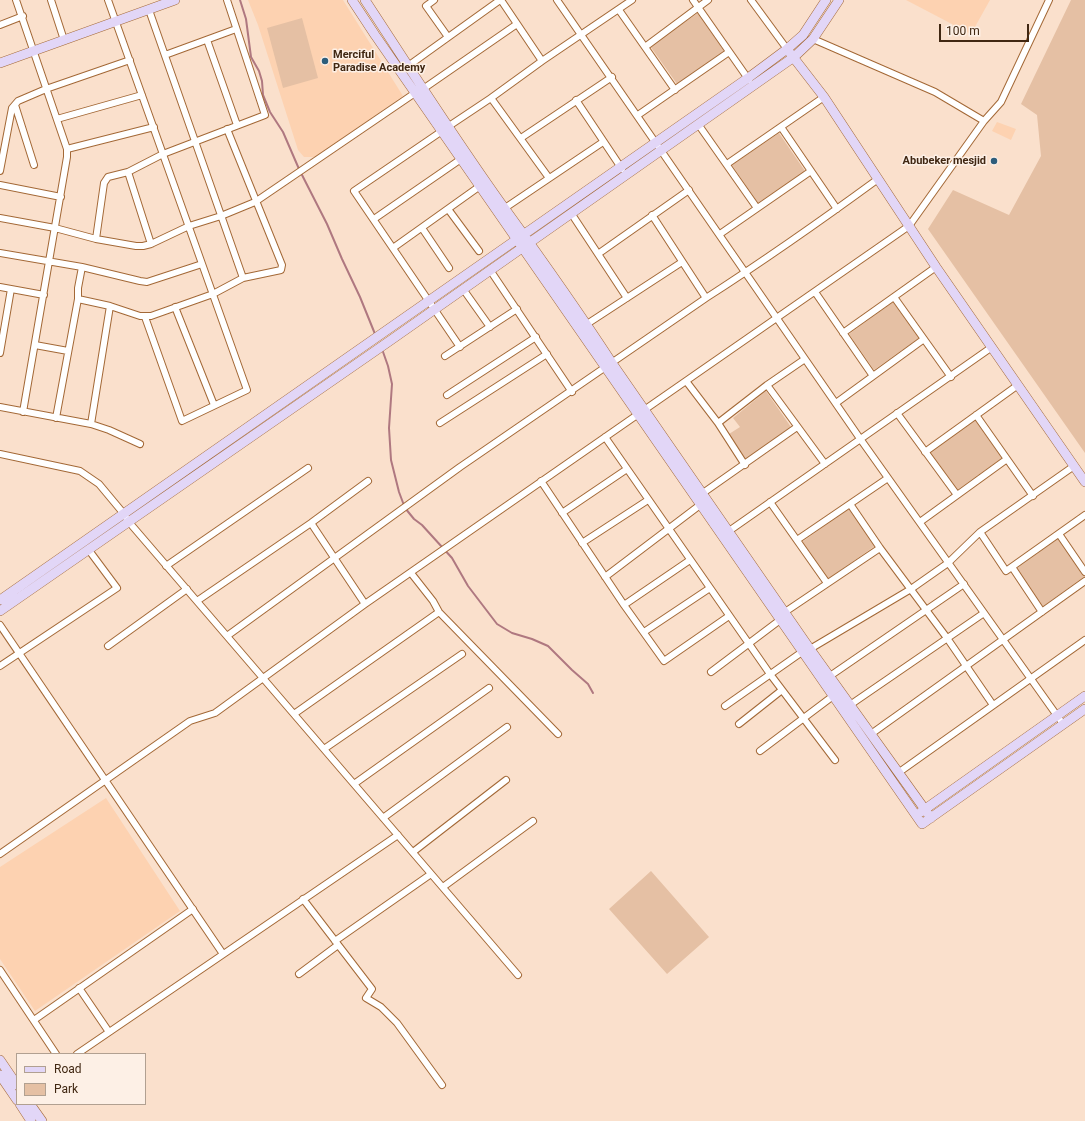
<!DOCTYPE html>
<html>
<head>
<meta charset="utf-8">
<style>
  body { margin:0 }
  #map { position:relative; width:1085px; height:1121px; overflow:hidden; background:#fae0cc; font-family:Roboto,sans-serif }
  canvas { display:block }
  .legend { position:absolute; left:16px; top:1053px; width:130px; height:52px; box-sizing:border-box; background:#fdf0e6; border:1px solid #b1a091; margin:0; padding:5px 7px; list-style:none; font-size:12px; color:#402712 }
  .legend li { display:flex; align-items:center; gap:8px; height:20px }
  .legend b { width:20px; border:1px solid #b1a091 }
  .scale { position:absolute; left:939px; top:24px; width:90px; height:18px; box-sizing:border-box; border:2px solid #402712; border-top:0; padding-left:5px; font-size:12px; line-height:14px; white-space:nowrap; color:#402712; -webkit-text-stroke:3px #fdf0e6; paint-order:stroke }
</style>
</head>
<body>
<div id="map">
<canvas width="1085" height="1121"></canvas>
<ul class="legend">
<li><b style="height:5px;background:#e2d6f7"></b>Road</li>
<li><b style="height:11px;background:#e5c0a4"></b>Park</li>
</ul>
<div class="scale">100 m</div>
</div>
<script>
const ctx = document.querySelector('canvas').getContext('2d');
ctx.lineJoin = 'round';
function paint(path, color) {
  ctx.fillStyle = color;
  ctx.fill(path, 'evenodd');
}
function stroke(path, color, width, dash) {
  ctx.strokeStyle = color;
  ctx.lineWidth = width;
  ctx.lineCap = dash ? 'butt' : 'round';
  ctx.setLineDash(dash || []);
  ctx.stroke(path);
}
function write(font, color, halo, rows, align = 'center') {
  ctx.font = font + ' Roboto,sans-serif';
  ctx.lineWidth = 3;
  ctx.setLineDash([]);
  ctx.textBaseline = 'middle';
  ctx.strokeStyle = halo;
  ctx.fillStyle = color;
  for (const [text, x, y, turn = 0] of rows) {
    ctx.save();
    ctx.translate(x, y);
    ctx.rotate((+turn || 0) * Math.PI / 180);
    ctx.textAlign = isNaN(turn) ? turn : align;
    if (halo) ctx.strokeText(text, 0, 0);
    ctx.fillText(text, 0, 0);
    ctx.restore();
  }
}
paint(new Path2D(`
  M 248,0 L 343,0 L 403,96 L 315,157 L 304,157 L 298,150 L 258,25 Z
  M 906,0 L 990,0 L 971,34 Z
  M 997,122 L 1016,129 L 1011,140 L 992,131 Z
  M 106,798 L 180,911 L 35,1011 L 0,959 L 0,867 Z`), '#fdd2b1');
paint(new Path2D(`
  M 1071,0 L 1085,0 L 1085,453 L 928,229 L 953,190 L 1009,215 L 1041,156 L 1037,115 L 1021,104 Z
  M 698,13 L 724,51 L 677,84 L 650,46 Z
  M 302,18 L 318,78 L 283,88 L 267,28 Z
  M 779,133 L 805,171 L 758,203 L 732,165 Z
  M 893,302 L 919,338 L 874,370 L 849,334 Z
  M 766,391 L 791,427 L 746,459 L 729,434 L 740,427 L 733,418 Z
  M 975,420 L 1002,458 L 957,490 L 930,452 Z
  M 849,508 L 875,546 L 828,579 L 802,542 Z
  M 1059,538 L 1085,576 L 1042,607 L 1016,569 Z
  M 651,871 L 709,937 L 667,974 L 609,909 Z`), '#e5c0a4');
stroke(new Path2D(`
  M 240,0 L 246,19 L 251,57 L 259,71 L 262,81 L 263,95 L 270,112 L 283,132 L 299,169
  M 301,173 L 327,224 L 342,259 L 360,297 L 375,334
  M 382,349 L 388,366 L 392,384 L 389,428 L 391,460 L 399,492 L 405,508 L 414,519 L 422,525 L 452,558 L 468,586 L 497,624 L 512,633 L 532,639 L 548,646 L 572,670 L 588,684 L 593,693`), '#af7880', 2);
const street = new Path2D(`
  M 16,0 L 67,149 L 67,157 L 23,412
  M 51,0 L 64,40
  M 108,0 L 247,390 L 182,421 L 145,317
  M 434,0 L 426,6 L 448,37
  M 501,0 L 542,61
  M 557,0 L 861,440 L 1063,724
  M 693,0 L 749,80
  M 751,0 L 787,49
  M 149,10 L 243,278
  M 619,10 L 675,90
  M 0,25 L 23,16
  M 813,39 L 935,92 L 984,121
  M 207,40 L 237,125
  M 645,47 L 708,0
  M 165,55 L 236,29
  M 408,66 L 500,0
  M 423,89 L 517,24
  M 491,98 L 549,178
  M 576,100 L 622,169
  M 15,105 L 34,165
  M 638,115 L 729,52
  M 57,119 L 142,95
  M 698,124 L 757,208
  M 449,126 L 491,98 L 542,61 L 632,0
  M 781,127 L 837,209
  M 442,131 L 354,191 L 460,347
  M 521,138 L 612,77
  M 67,149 L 154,127
  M 727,164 L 824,97
  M 0,171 L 12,108 L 18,101 L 46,89 L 130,60
  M 128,172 L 151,244
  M 0,185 L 61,197
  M 505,208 L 603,142
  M 448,209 L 479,251
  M 571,213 L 627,298
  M 652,215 L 706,298
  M 0,218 L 55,228 L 96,239 L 136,246 L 143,246 L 151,244 L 189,226 L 221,216 L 255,202 L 415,93
  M 374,219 L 461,159
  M 422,228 L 449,268
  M 720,234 L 811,171
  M 96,239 L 104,183 L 108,177 L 128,172 L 163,154 L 265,115 L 227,0
  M 393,248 L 480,186
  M 0,253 L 82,267 L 140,281 L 147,282 L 202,264
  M 598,254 L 689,190
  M 490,270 L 572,392
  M 0,287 L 44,295
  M 463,289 L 490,327
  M 815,292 L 873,376
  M 894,297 L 951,377
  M 78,299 L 110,306 L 140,316 L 151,316 L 213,294 L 243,278 L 281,270 L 282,265 L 227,129
  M 175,307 L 214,405
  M 587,324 L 682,262
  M 843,333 L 936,267
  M 35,345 L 68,351
  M 0,353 L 11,289
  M 445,356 L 517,309
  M 686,381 L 718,423 L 745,465
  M 767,385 L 825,464
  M 447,395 L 536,337
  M 836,403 L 924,339
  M 0,407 L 91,424 L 109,430 L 140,444
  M 897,413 L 957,495
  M 976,415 L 1033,496
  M 56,418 L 78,299 L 78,288 L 82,267
  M 440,423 L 547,354
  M 718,423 L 767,385 L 805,359
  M 91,424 L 110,306
  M 605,437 L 770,674 L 835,760
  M 925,452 L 1018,385
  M 0,454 L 80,471 L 99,484 L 124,514 L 128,521 L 518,975
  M 541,481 L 624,605 L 664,661 L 729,616
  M 703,493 L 797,427
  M 770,502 L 827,583
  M 850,504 L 880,548 L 947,638 L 993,705
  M 562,513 L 627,469
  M 920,522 L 1007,459
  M 311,523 L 365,604
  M 729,531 L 992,347
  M 980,532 L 1006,571 L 1085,515
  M 1059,534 L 1085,572
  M 797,540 L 888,478
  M 582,543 L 648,500
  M 166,566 L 308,468
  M 1012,567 L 1042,612
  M 411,573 L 433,601 L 439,612 L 558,734
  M 605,577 L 700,505
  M 197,601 L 311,523 L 368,481
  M 624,605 L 690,560
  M 785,612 L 880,548
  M 0,625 L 223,954
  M 644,632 L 710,588
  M 227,636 L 460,467 L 706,298 C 765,260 822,220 878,179
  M 108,646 L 187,589
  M 810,649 L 911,589 L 948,563 L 980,532 L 1074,466
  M 0,666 L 117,588 L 88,549
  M 711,672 L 780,620
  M 830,676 L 964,584
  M 850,705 L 984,613
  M 725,706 L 802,652
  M 294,714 L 439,612
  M 739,724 L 782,690
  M 871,734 L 1085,581
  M 324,749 L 462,654
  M 760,751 L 833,696
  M 898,773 L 1085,640
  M 354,784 L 489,688
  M 383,818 L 507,727
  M 413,852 L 506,780
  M 0,854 L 190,721 L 215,713 L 365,604 L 909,226 L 984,121 L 1001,102 L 1049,0
  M 443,887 L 533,821
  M 303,899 L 372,989 L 366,998 L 381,1007 L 397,1023 L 442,1085
  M 335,941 L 431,874
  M 0,970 L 56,1054
  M 299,974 L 338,945
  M 79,988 L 109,1032
  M 34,1020 L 193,909
  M 77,1054 L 398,835`);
const secondary = new Path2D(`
  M 352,0 L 375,35 L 922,824 L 1085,709
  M 365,0 C 411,70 456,141 505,209 C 542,260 578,311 612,363 L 810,649 L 931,818
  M 790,53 L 824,97 L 936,267 L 1085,482
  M 0,63 L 175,0
  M 0,600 L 748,78 L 787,49 L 803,35 L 826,0
  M 0,611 L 391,340 L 794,57 L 813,39 L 839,0
  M 921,812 L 1085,696
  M 0,1060 L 17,1085
  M 0,1075 L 17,1100
  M 20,1104 L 31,1121
  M 30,1104 L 42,1121`);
stroke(street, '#a36836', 8);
stroke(secondary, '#a36836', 10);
stroke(street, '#fff', 6);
stroke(secondary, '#e2d6f7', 9);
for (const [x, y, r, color] of [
  [325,61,4,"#2d5d7b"],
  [994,161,4,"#2d5d7b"]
]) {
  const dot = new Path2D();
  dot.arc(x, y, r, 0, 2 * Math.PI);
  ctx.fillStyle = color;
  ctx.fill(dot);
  stroke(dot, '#fdf0e6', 1.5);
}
write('bold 11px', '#402712', '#fdf0e6', [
  ["Merciful",333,55],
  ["Paradise Academy",333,68],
  ["Abubeker mesjid",986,161,"right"]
], 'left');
</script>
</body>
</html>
